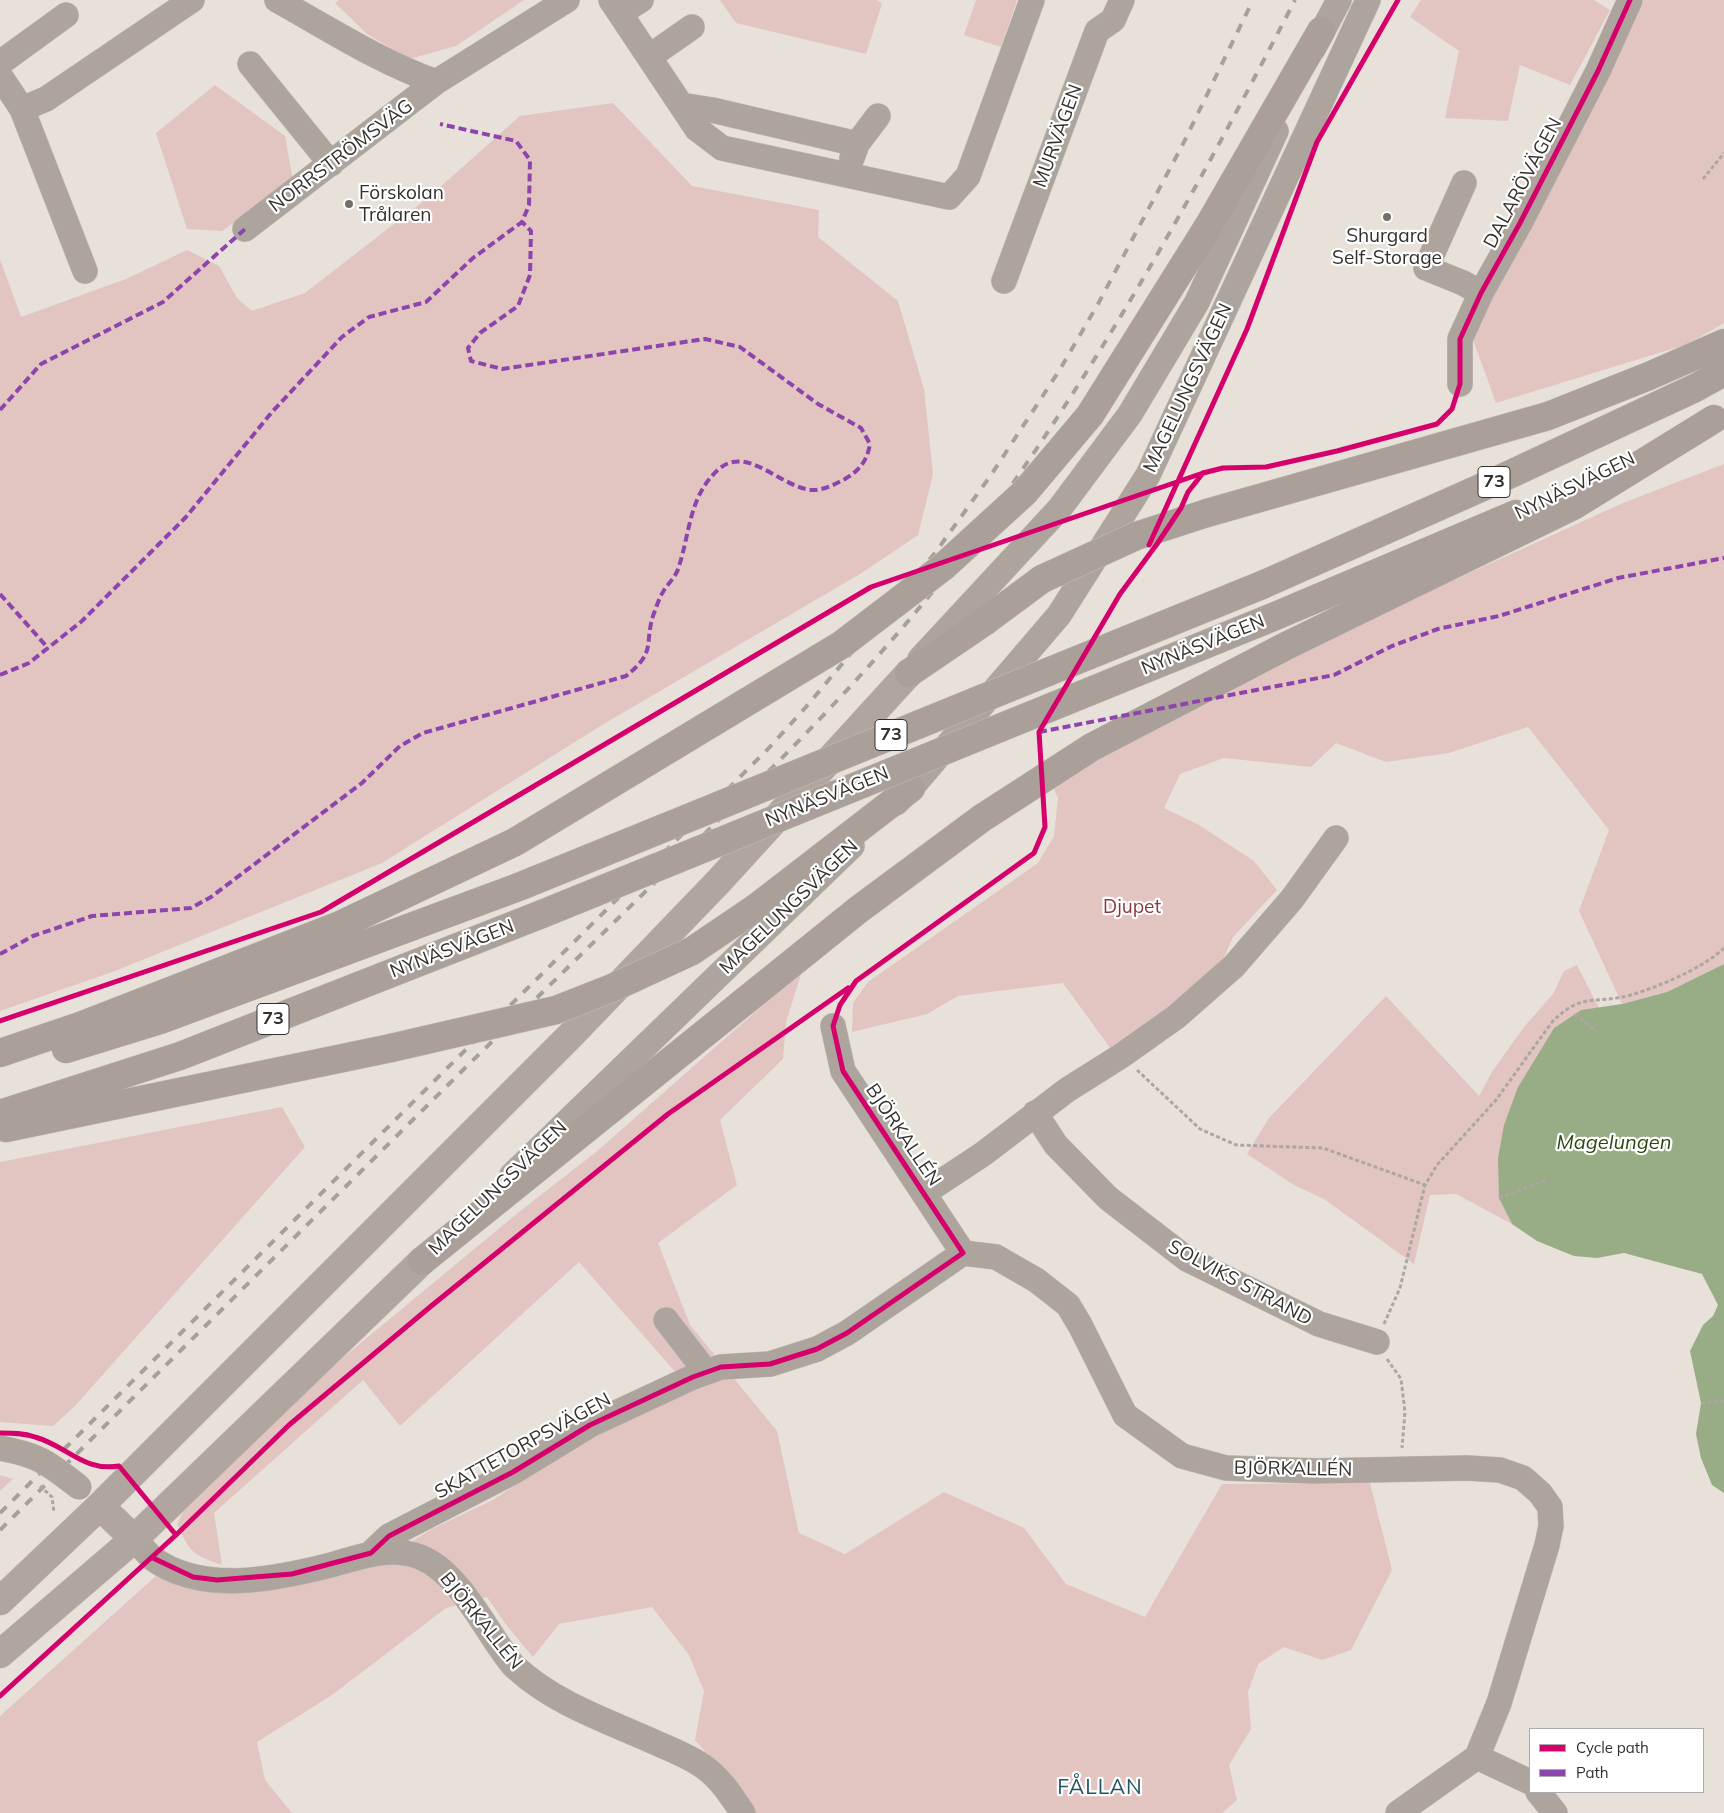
<!DOCTYPE html>
<html>
<head>
<meta charset="utf-8">
<style>
  body { margin:0 }
  #map { position:relative; width:1724px; height:1813px; overflow:hidden; background:#e7e1da; font-family:Mulish,sans-serif }
  canvas { display:block }
  .legend { position:absolute; left:1529px; top:1728px; width:175px; height:65px; box-sizing:border-box; background:#fff; border:1px solid #aeacab; margin:0; padding:6px 9px; list-style:none; font-size:15px; color:#34302c }
  .legend li { display:flex; align-items:center; gap:10px; height:25px }
  .legend b { width:25px; border:1px solid #aeacab }
</style>
</head>
<body>
<div id="map">
<canvas width="1724" height="1813"></canvas>
<ul class="legend">
<li><b style="height:6px;background:#d6006c"></b>Cycle path</li>
<li><b style="height:6px;background:#8e44ad"></b>Path</li>
</ul>
</div>
<script>
const ctx = document.querySelector('canvas').getContext('2d');
ctx.lineJoin = 'round';
function paint(path, color) {
  ctx.fillStyle = color;
  ctx.fill(path, 'evenodd');
}
function stroke(path, color, width, dash) {
  ctx.strokeStyle = color;
  ctx.lineWidth = width;
  ctx.lineCap = dash ? 'butt' : 'round';
  ctx.setLineDash(dash || []);
  ctx.stroke(path);
}
function write(font, color, halo, rows, align = 'center') {
  ctx.font = font + ' Mulish,sans-serif';
  ctx.lineWidth = 4.5;
  ctx.setLineDash([]);
  ctx.textBaseline = 'middle';
  ctx.strokeStyle = halo;
  ctx.fillStyle = color;
  for (const [text, x, y, turn = 0] of rows) {
    ctx.save();
    ctx.translate(x, y);
    ctx.rotate((+turn || 0) * Math.PI / 180);
    ctx.textAlign = isNaN(turn) ? turn : align;
    if (halo) ctx.strokeText(text, 0, 0);
    ctx.fillText(text, 0, 0);
    ctx.restore();
  }
}
paint(new Path2D(`
  M 339,0 L 524,0 L 456,46 L 409,59 L 367,34 L 335,3 Z
  M 720,0 L 877,0 L 882,4 L 866,54 L 736,23 Z
  M 976,0 L 1017,0 L 1001,47 L 964,35 Z
  M 1421,0 L 1594,0 L 1610,10 L 1570,85 L 1520,65 L 1508,121 L 1445,118 L 1459,51 L 1410,17 Z
  M 1644,0 L 1724,0 L 1724,323 L 1688,344 L 1496,403 L 1472,337 Z
  M 215,85 L 285,136 L 293,181 L 222,231 L 187,229 L 156,133 Z
  M 613,103 L 692,186 L 819,210 L 818,237 L 898,301 L 924,389 L 933,474 L 918,535 L 860,574 L 602,725 L 382,863 L 115,971 L 0,1011 L 0,259 L 21,317 L 126,279 L 187,250 L 219,266 L 237,298 L 252,311 L 305,293 L 430,196 L 520,116 Z
  M 1724,464 L 1724,964 L 1667,992 L 1622,1004 L 1579,911 L 1609,830 L 1528,727 L 1449,753 L 1386,762 L 1336,743 L 1311,767 L 1224,758 L 1180,774 L 1164,808 L 1199,825 L 1254,861 L 1277,890 L 1233,937 L 1221,964 L 1170,1011 L 1113,1052 L 1063,983 L 958,996 L 927,1014 L 852,1032 L 853,1003 L 868,982 L 1038,863 L 1054,836 L 1058,798 L 1053,787 L 1119,744 L 1399,605 L 1623,503 Z
  M 1577,965 L 1599,1008 L 1581,1010 L 1554,1028 L 1518,1087 L 1499,1198 L 1512,1224 L 1456,1194 L 1430,1195 L 1414,1264 L 1324,1199 L 1294,1185 L 1247,1154 L 1269,1118 L 1386,996 L 1479,1096 L 1492,1072 L 1524,1027 L 1553,994 L 1564,971 Z
  M 802,971 L 786,1022 L 783,1059 L 720,1120 L 737,1185 L 658,1243 L 690,1325 L 777,1431 L 799,1533 L 845,1554 L 944,1492 L 1024,1528 L 1066,1584 L 1145,1617 L 1222,1484 L 1370,1483 L 1392,1570 L 1351,1650 L 1322,1660 L 1284,1647 L 1258,1664 L 1248,1692 L 1251,1729 L 1229,1765 L 1237,1800 L 1222,1813 L 748,1813 L 728,1778 L 695,1740 L 704,1691 L 689,1655 L 652,1607 L 559,1624 L 533,1657 L 507,1626 L 487,1597 L 446,1608 L 332,1695 L 257,1742 L 265,1780 L 292,1813 L 0,1813 L 0,1716 L 156,1576 L 179,1585 L 209,1589 L 376,1564 L 432,1529 L 493,1500 L 593,1433 L 691,1390 L 579,1262 L 400,1426 L 363,1380 L 214,1513 L 222,1565 C 193,1555 189,1552 177,1523 L 193,1495 L 345,1356 L 519,1212 L 596,1152 Z
  M 282,1107 L 305,1147 L 75,1406 L 53,1426 L 0,1422 L 0,1162 Z
  M 0,1475 L 13,1479 L 0,1491 Z`), '#e2c4c1');
paint(new Path2D(`
  M 1724,964 L 1724,1493 L 1712,1485 L 1701,1458 L 1696,1434 L 1701,1403 L 1690,1351 L 1703,1325 L 1713,1316 L 1718,1305 L 1702,1274 L 1624,1253 L 1597,1258 L 1574,1256 L 1537,1241 L 1512,1224 L 1499,1198 L 1498,1158 L 1504,1125 L 1518,1087 L 1554,1028 L 1581,1010 L 1622,1004 L 1667,992 Z`), '#98ad85');
const minor = new Path2D(`
  M 277,0 C 329,29 380,62 436,82
  M 611,0 L 697,129 L 722,148 L 949,197 L 968,176 L 1032,0
  M 620,13 L 641,0
  M 1313,49 L 1339,0
  M 649,57 L 692,27
  M 0,63 L 66,15
  M 250,64 L 331,164
  M 0,76 L 22,109
  M 681,105 L 712,110 L 857,144
  M 852,158 L 857,144 L 878,116
  M 1464,183 L 1426,268 L 1463,283 L 1481,293
  M 245,229 L 436,82 L 567,0
  M 85,271 L 22,109 L 46,99 L 192,0
  M 1004,281 L 1097,31 L 1113,20 L 1122,0
  M 1460,384 L 1460,339 L 1481,293 L 1520,223 L 1598,71 L 1630,0
  M 920,659 L 1060,508 L 1130,414 L 1197,302 L 1276,131
  M 896,803 L 911,788 L 1059,615 L 1148,475 L 1368,0
  M 833,1026 L 843,1071 L 963,1253
  M 1035,1113 L 1056,1145 L 1108,1198 L 1187,1259 L 1319,1324 L 1377,1342
  M 512,1175 L 852,846
  M 924,1193 L 983,1154 L 1067,1090 L 1121,1056 L 1176,1017 L 1234,966 L 1292,899 L 1336,838
  M 963,1253 L 996,1257 L 1036,1280 L 1068,1305 L 1080,1325 L 1125,1415 L 1182,1456 L 1226,1468 L 1316,1471 L 1467,1468 L 1500,1470 L 1523,1478 L 1540,1493 L 1550,1507 L 1551,1526 L 1547,1545 L 1499,1703 L 1477,1757 L 1398,1813
  M 666,1320 L 706,1372
  M 134,1539 C 140,1545 146,1552 152,1558 C 202,1595 276,1579 331,1565 C 361,1557 389,1545 420,1557 C 454,1570 479,1617 499,1646 C 504,1653 509,1661 515,1667 C 556,1705 611,1722 661,1745 C 675,1751 692,1758 704,1767 C 720,1778 732,1797 743,1813
  M 371,1553 L 389,1536 L 513,1472 L 590,1425 L 693,1377 L 721,1367 L 770,1364 L 817,1349 L 847,1333 L 963,1253
  M 1477,1757 L 1530,1782
  M 1538,1792 L 1555,1813`);
const major = new Path2D(`
  M 100,1506 L 134,1539
  M 0,1601 L 100,1506 L 572,1034 L 719,881 L 909,673
  M 0,1654 L 134,1539 L 422,1261`);
const highway = new Path2D(`
  M 1090,415 L 1209,225 L 1321,31
  M 1207,513 L 1548,416 L 1649,376 L 1724,343
  M 1262,585 L 1485,486 L 1695,388 L 1724,372
  M 1273,617 L 1516,514
  M 909,673 L 984,622 L 1042,579
  M 757,907 L 911,788
  M 66,1049 L 160,1020 L 521,886
  M 0,1053 L 80,1026 L 340,925 L 515,842
  M 0,1114 L 180,1056 L 542,914
  M 6,1128 L 391,1048
  M 422,1261 L 858,910 L 982,818 L 1092,747 L 1286,646 L 1573,506 L 1714,419`);
stroke(minor, '#c2beb8', 26);
stroke(major, '#c2beb8', 29);
stroke(highway, '#c2beb8', 29);
stroke(new Path2D(`
  M 1703,179 L 1724,153
  M 1575,1014 L 1596,1031
  M 1137,1070 L 1200,1129 L 1236,1145 L 1323,1148 L 1425,1185
  M 1499,1198 L 1546,1180
  M 1384,1324 L 1400,1288 L 1425,1185 L 1437,1165 L 1496,1100 L 1552,1022 C 1583,991 1595,1005 1631,995 C 1660,986 1702,969 1724,948
  M 1387,1359 L 1401,1379 L 1405,1412 L 1402,1448
  M 1701,1403 L 1724,1401`), '#ada6a1', 3, [4, 2.5]);
stroke(minor, '#ada49e', 25);
stroke(major, '#b0a69e', 28);
stroke(highway, '#aaa099', 28);
stroke(new Path2D(`
  M 0,1513 L 767,750 L 806,707 L 935,553 L 991,475 L 1059,371 L 1098,304 L 1183,144 L 1253,0
  M 0,1530 L 465,1068 L 777,763 C 843,696 908,626 965,550 C 1093,378 1197,190 1295,0`), '#a6a09b', 4, [9, 9]);
const minorBridge = new Path2D(`
  M 0,1448 C 39,1455 48,1463 79,1487`);
const highwayBridge = new Path2D(`
  M 1042,579 L 1136,536 L 1207,513
  M 515,842 L 841,645 L 943,567 L 1025,492 L 1090,415
  M 521,886 L 1262,585
  M 542,914 L 1273,617
  M 391,1048 L 556,1010 L 612,988 L 692,951 L 757,907`);
stroke(minorBridge, '#c2beb8', 26, []);
stroke(highwayBridge, '#c2beb8', 29, []);
stroke(new Path2D(`
  M 40,1486 L 52,1497 L 54,1513`), '#ada6a1', 3, [4, 2.5]);
stroke(minorBridge, '#ada49e', 25);
stroke(highwayBridge, '#aaa099', 28);
stroke(new Path2D(`
  M 0,410 L 41,364 L 163,302 L 245,229
  M 0,594 L 48,648
  M 0,675 L 29,663 L 82,621 L 186,517 L 272,412 L 342,337 L 369,317 L 426,302 L 473,258 L 522,222 L 529,205 L 530,160 L 516,141 L 440,124
  M 1039,732 L 1334,675 L 1392,646 L 1438,629 L 1499,616 L 1618,578 L 1724,558
  M 0,954 L 33,936 L 92,916 L 191,908 L 211,897 L 362,783 L 400,746 L 423,733 L 626,676 C 658,650 643,645 654,613 C 657,606 659,598 663,592 C 668,583 677,576 679,566 C 690,533 689,495 719,469 C 748,444 782,489 813,490 C 825,490 835,484 845,479 C 860,470 867,461 870,444 L 861,428 L 818,404 L 740,347 L 705,339 L 502,369 L 471,361 L 468,348 L 480,333 L 518,306 L 530,275 L 531,231 L 522,222`), '#8e44ad', 4, [8, 4]);
stroke(new Path2D(`
  M 1149,545 L 1247,329 L 1317,142 L 1398,0
  M 0,1021 L 321,912 L 871,587 L 1203,473 L 1223,468 L 1266,467 L 1337,451 L 1437,424 L 1452,409 L 1460,384 L 1460,339 L 1481,293 L 1520,223 L 1598,71 L 1630,0
  M 0,1433 C 12,1433 24,1433 35,1437 C 67,1446 84,1472 119,1466 L 176,1535 L 0,1696
  M 176,1535 L 289,1425 L 430,1307 L 668,1114 L 848,988
  M 153,1558 L 193,1577 L 217,1580 L 292,1574 L 371,1553 L 389,1536 L 513,1472 L 590,1425 L 693,1377 L 721,1367 L 770,1364 L 817,1349 L 847,1333 L 963,1253 L 843,1071 L 833,1026 L 840,1005 L 856,981 L 1034,853 L 1045,827 L 1039,732 L 1120,594 L 1157,544 L 1181,508 L 1188,492 L 1203,473`), '#d6006c', 5);
for (const [x, y, r, color] of [
  [349,204,5,"#736e69"],
  [1387,217,5,"#736e69"]
]) {
  const dot = new Path2D();
  dot.arc(x, y, r, 0, 2 * Math.PI);
  ctx.fillStyle = color;
  ctx.fill(dot);
  stroke(dot, '#fff', 2);
}
for (const [x, y, w] of [
  [1494,482,32],
  [891,735,32],
  [273,1019,32]
]) {
  const box = new Path2D();
  box.roundRect(x - w / 2, y - 15.5, w, 31, 4);
  ctx.fillStyle = '#fff';
  ctx.fill(box);
  stroke(box, '#34302c', 1);
}
write('bold 18px', '#34302c', null, [
  ["73",1494,482],
  ["73",891,735],
  ["73",273,1019]
]);
write('19px', '#34302c', '#fff', [
  ["MURVÄGEN",1058,136,-70],
  ["NORRSTRÖMSVÄG",341,156,-37],
  ["DALARÖVÄGEN",1523,183,-62],
  ["MAGELUNGSVÄGEN",1188,388,-65],
  ["NYNÄSVÄGEN",1575,486,-26],
  ["NYNÄSVÄGEN",1203,645,-22],
  ["NYNÄSVÄGEN",827,797,-22],
  ["MAGELUNGSVÄGEN",789,907,-44],
  ["NYNÄSVÄGEN",452,949,-21],
  ["BJÖRKALLÉN",903,1135,56],
  ["MAGELUNGSVÄGEN",498,1188,-44],
  ["SOLVIKS STRAND",1240,1283,28],
  ["SKATTETORPSVÄGEN",523,1446,-29],
  ["BJÖRKALLÉN",1293,1469,1],
  ["BJÖRKALLÉN",481,1621,51]
]);
write('19px', '#34302c', '#fff', [
  ["Förskolan",359,193],
  ["Trålaren",359,215],
  ["Shurgard",1387,236,"center"],
  ["Self-Storage",1387,258,"center"]
], 'left');
write('19px', '#8c373f', '#fff', [
  ["Djupet",1132,907]
]);
write('italic 20px', '#29480d', '#fff', [
  ["Magelungen",1614,1143]
]);
ctx.letterSpacing = '1px';
write('21px', '#215464', '#fff', [
  ["FÅLLAN",1100,1788]
]);
ctx.letterSpacing = '0px';
</script>
</body>
</html>
